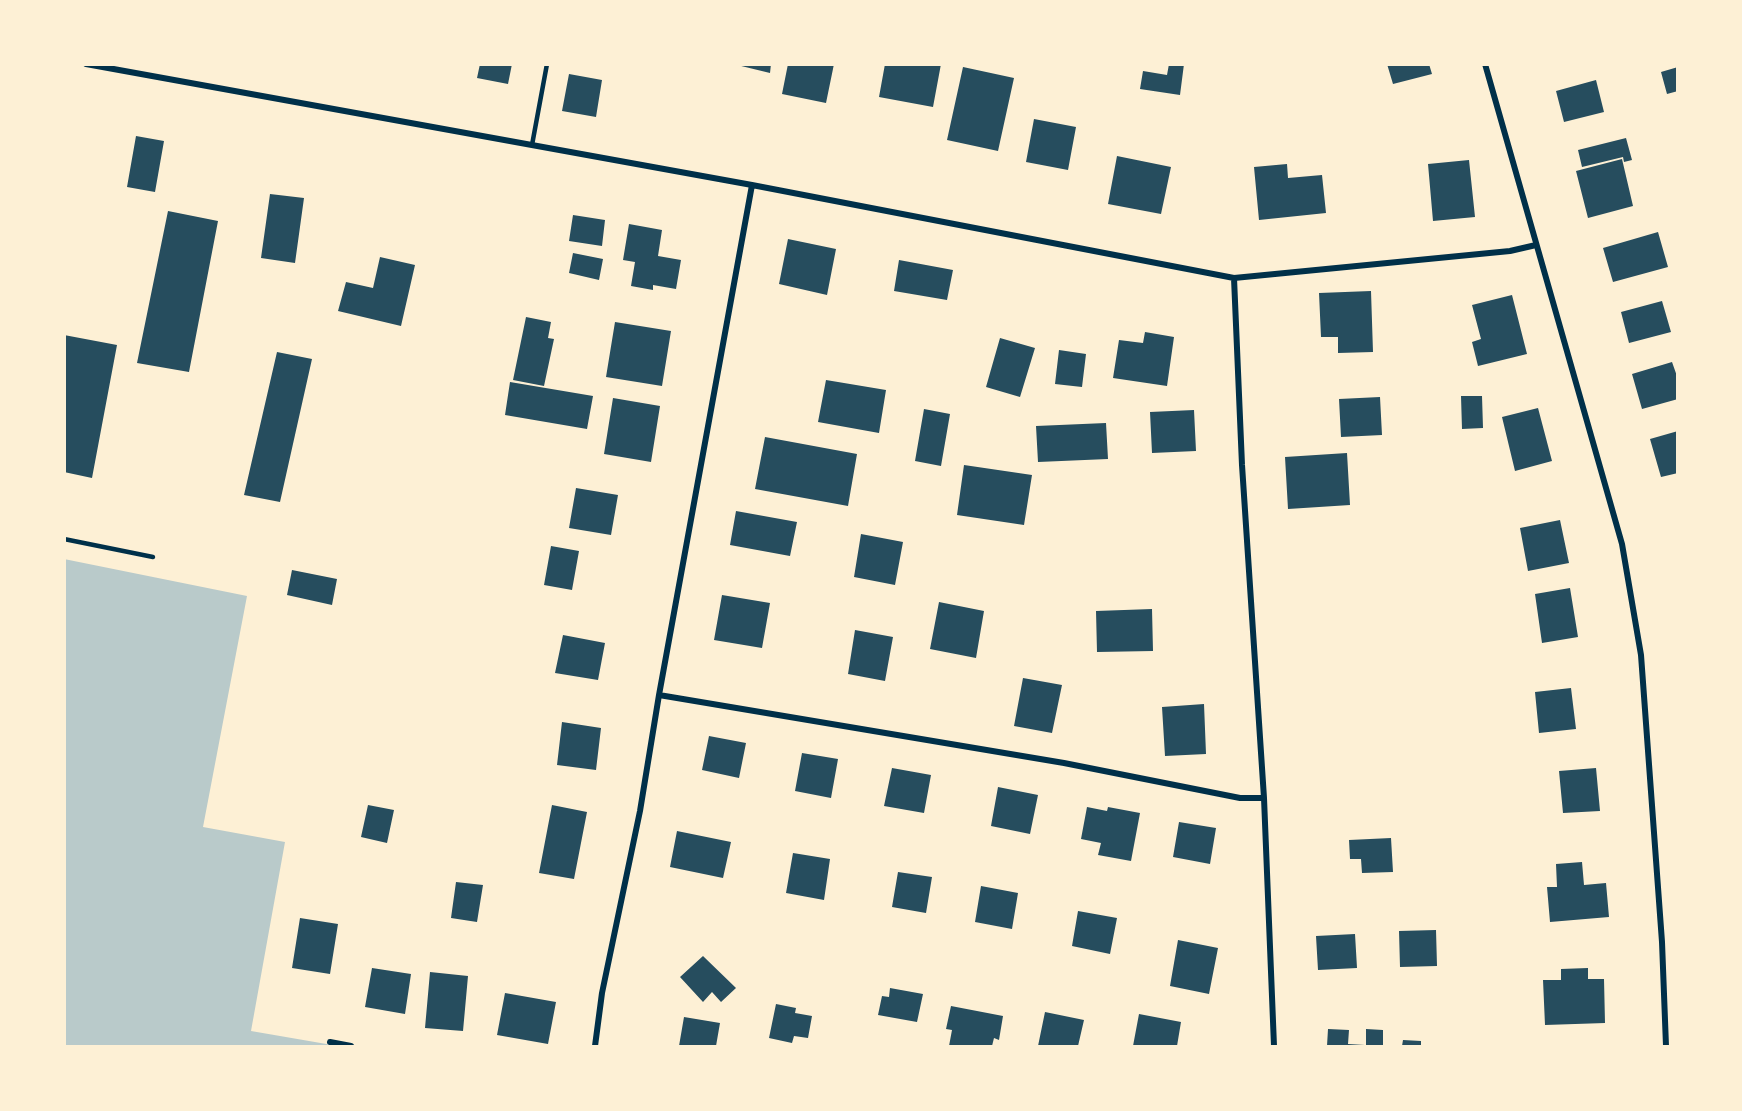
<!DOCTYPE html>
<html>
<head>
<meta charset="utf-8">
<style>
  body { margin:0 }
  #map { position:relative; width:1742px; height:1111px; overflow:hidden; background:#fdf0d5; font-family:Poppins,sans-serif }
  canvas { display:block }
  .frame { position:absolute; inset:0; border:66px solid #fdf0d5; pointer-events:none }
</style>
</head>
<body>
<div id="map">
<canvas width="1742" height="1111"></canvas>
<div class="frame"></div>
</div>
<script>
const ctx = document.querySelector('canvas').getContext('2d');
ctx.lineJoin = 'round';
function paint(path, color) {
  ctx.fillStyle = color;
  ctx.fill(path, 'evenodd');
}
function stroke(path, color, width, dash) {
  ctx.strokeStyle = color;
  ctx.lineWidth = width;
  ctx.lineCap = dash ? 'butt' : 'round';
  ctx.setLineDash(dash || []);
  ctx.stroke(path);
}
paint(new Path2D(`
  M 64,559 L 247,596 L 203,827 L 285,842 L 251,1031 L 338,1046 L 65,1046 Z`), '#b9caca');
paint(new Path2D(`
  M 480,64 L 512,64 L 508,84 L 477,78 Z
  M 733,64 L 771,64 L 770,73 Z
  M 788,64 L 834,64 L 826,103 L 782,94 Z
  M 885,64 L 941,64 L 933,107 L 879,97 Z
  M 1169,64 L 1184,64 L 1180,95 L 1140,89 L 1143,71 L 1167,75 Z
  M 1387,64 L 1429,64 L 1432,74 L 1393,84 Z
  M 963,67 L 1014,78 L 998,151 L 947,140 Z
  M 1678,67 L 1678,91 L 1667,94 L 1661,72 Z
  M 569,74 L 602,80 L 596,117 L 562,111 Z
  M 1596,80 L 1604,112 L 1564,122 L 1556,91 Z
  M 1034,119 L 1076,127 L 1068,170 L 1026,162 Z
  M 136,136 L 164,141 L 155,192 L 127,187 Z
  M 1626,138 L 1632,160 L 1624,162 L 1623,157 L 1582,167 L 1578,150 Z
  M 1117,156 L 1171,167 L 1161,214 L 1108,204 Z
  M 1622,159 L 1633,206 L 1588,218 L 1576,171 Z
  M 1469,160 L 1475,217 L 1433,221 L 1428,164 Z
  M 1287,164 L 1288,178 L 1322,175 L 1326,213 L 1259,220 L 1254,167 Z
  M 270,194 L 304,198 L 295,263 L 261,258 Z
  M 168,211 L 218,221 L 189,372 L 137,363 Z
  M 573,215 L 605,220 L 602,246 L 569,241 Z
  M 629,224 L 662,230 L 658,256 L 681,260 L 676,289 L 653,285 L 653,290 L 631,286 L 635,262 L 623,260 Z
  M 1658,232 L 1668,267 L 1613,282 L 1603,248 Z
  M 788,239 L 836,249 L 827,295 L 779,284 Z
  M 573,253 L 603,259 L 599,280 L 569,273 Z
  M 380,257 L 415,265 L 401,326 L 338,311 L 346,282 L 373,288 Z
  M 899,260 L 953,270 L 947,300 L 894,291 Z
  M 1371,291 L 1373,352 L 1338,353 L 1338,337 L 1321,337 L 1319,293 Z
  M 1512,295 L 1527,354 L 1478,366 L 1472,342 L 1481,339 L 1472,305 Z
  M 1662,301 L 1671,332 L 1629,343 L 1621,312 Z
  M 526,317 L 551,322 L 548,338 L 554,339 L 544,386 L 513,380 Z
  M 615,322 L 671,331 L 662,386 L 606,377 Z
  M 1145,332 L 1174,337 L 1167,386 L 1113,378 L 1119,340 L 1143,343 Z
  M 64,335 L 117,345 L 92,478 L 64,472 Z
  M 1000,338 L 1035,348 L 1020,397 L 986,387 Z
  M 1059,350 L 1086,354 L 1082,387 L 1055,384 Z
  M 277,352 L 312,359 L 280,502 L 244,495 Z
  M 1672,362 L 1678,379 L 1678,399 L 1642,409 L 1632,374 Z
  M 826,380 L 886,390 L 879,433 L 818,422 Z
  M 510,382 L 593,396 L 587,429 L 505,415 Z
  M 1461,396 L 1482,396 L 1483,428 L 1462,429 Z
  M 1380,397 L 1382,435 L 1341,437 L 1339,399 Z
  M 613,398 L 660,406 L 651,462 L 604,454 Z
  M 1538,408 L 1552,461 L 1515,471 L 1502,417 Z
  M 924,409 L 950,414 L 941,466 L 915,461 Z
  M 1194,410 L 1196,451 L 1152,453 L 1150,412 Z
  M 1106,423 L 1108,459 L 1038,462 L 1036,426 Z
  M 1678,431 L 1678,473 L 1661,477 L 1650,439 Z
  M 765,437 L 857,454 L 848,506 L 755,489 Z
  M 1347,453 L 1350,505 L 1288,509 L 1285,457 Z
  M 964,465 L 1032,475 L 1024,525 L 957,515 Z
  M 576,488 L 618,495 L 611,535 L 569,528 Z
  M 736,511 L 797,522 L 790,556 L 730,545 Z
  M 1560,520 L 1569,563 L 1528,571 L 1520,528 Z
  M 861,534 L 903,542 L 895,585 L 854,577 Z
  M 551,546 L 579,551 L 572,590 L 544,585 Z
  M 292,570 L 337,579 L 332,605 L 287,595 Z
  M 1570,588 L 1578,637 L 1542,643 L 1535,594 Z
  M 722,595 L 770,603 L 762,648 L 714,640 Z
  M 939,602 L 984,611 L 976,658 L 930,649 Z
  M 1152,609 L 1153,651 L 1097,652 L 1096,611 Z
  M 855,630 L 893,637 L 885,681 L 848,674 Z
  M 563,635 L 605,643 L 598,680 L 555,673 Z
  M 1023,678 L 1062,685 L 1052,733 L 1014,726 Z
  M 1571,688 L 1576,729 L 1539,733 L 1535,692 Z
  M 1204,704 L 1206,754 L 1165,756 L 1162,707 Z
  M 562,722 L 601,728 L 596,770 L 557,765 Z
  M 709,736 L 746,743 L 739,778 L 702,770 Z
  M 802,753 L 838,759 L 831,798 L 795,791 Z
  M 892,768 L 931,775 L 924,813 L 884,806 Z
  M 1596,768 L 1600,811 L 1563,813 L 1559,771 Z
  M 998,787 L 1038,795 L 1030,834 L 991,826 Z
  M 368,805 L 394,810 L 387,843 L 361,837 Z
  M 552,805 L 587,812 L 574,879 L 539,873 Z
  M 1087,807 L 1107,811 L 1108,807 L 1140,813 L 1131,861 L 1098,855 L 1101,843 L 1081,839 Z
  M 1179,822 L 1216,828 L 1210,864 L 1173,857 Z
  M 677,831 L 731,842 L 723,878 L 670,867 Z
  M 1391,838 L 1393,872 L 1362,873 L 1361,859 L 1350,859 L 1349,840 Z
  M 793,853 L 830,859 L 824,900 L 786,893 Z
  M 1582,862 L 1584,885 L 1606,883 L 1609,917 L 1550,922 L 1547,887 L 1557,887 L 1556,864 Z
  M 898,872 L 932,877 L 926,913 L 892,907 Z
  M 456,882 L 483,885 L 477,922 L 451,918 Z
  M 981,886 L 1018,893 L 1012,929 L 975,922 Z
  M 1078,911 L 1117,918 L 1110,954 L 1072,946 Z
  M 300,918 L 338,924 L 330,974 L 292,968 Z
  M 1436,930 L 1437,966 L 1400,967 L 1399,931 Z
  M 1355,934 L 1357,968 L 1318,970 L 1316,936 Z
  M 1178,940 L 1218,948 L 1209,994 L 1170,986 Z
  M 703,956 L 736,988 L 721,1002 L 712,992 L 703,1002 L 680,977 Z
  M 372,968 L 411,974 L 405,1014 L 365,1007 Z
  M 1588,968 L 1588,979 L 1604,979 L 1605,1023 L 1545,1025 L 1543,980 L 1561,980 L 1561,969 Z
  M 430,972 L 468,976 L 463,1031 L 425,1028 Z
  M 890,988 L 923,994 L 917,1022 L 878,1015 L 882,996 L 889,997 Z
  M 505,993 L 556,1002 L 548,1044 L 497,1035 Z
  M 776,1004 L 796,1008 L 795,1013 L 812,1016 L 808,1038 L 794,1036 L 792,1043 L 769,1038 Z
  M 951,1006 L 1003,1016 L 999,1040 L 994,1038 L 992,1046 L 949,1046 L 952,1030 L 946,1029 Z
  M 1045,1012 L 1084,1020 L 1078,1046 L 1038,1046 Z
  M 1139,1014 L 1181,1022 L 1177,1046 L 1133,1046 Z
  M 684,1017 L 720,1023 L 716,1046 L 679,1046 Z
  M 1328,1029 L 1349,1030 L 1348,1044 L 1365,1045 L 1365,1046 L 1327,1046 Z
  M 1366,1029 L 1383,1030 L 1383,1046 L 1366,1046 Z
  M 1403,1040 L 1421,1041 L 1421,1046 L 1402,1046 Z`), '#264d5e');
stroke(new Path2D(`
  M 532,145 L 547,64
  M 64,539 L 153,557`), '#003049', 4.5);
stroke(new Path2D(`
  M 86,64 L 752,185 L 1234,278 L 1510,251 L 1536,245
  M 1485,64 L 1622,544 L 1641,655 L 1662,942 L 1666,1046
  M 1234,278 L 1242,465 L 1264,798 L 1274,1046
  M 659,695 L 1064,763 L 1240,798 L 1264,798
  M 330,1042 L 351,1046
  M 595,1046 L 602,993 L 640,811 L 659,695 L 752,185`), '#003049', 6);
</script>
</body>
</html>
